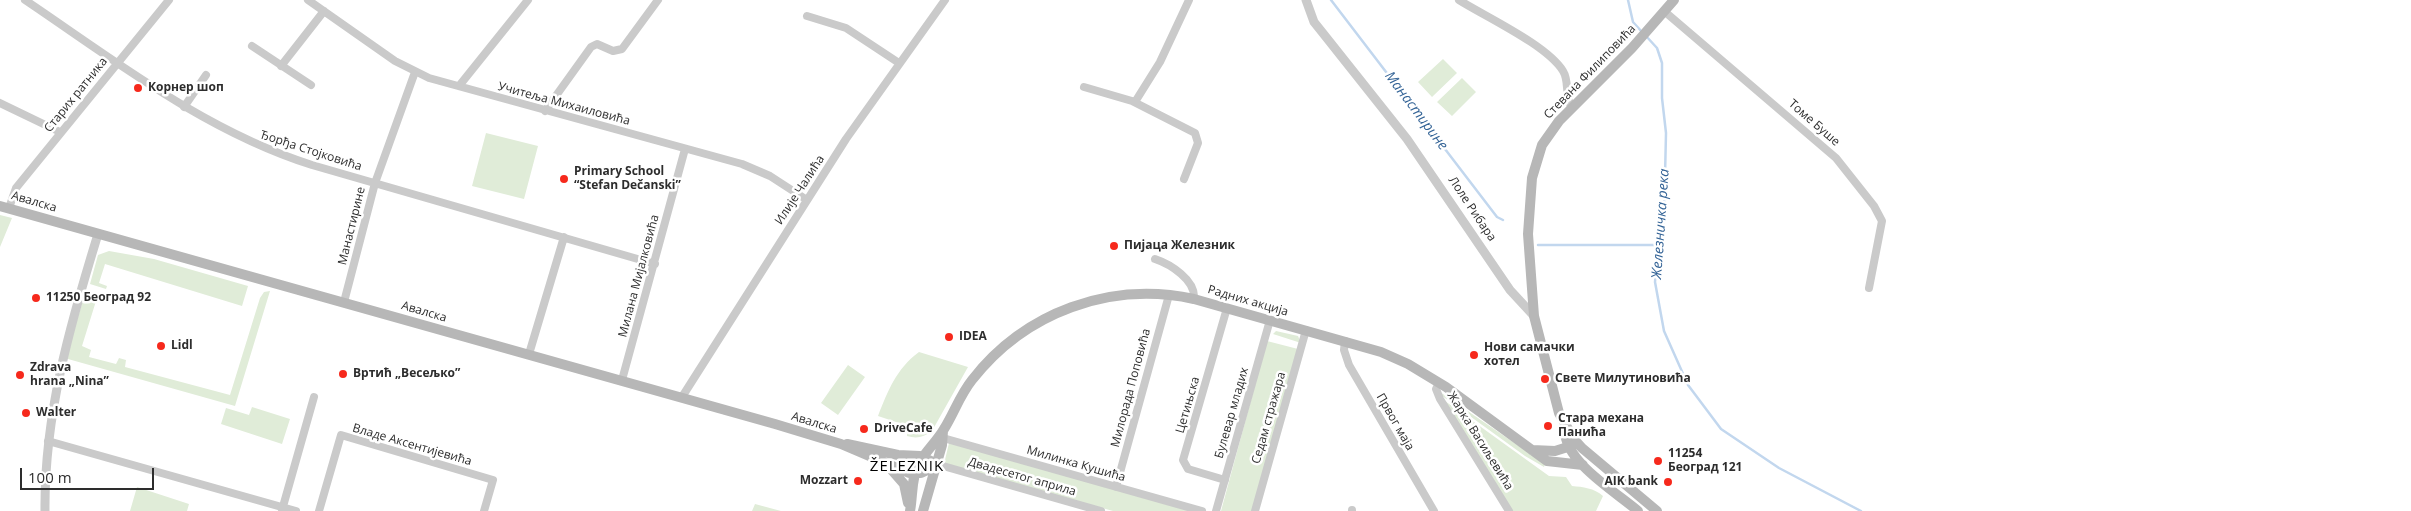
<!DOCTYPE html>
<html>
<head>
<meta charset="utf-8">
<style>
  body { margin:0 }
  #map { position:relative; width:2411px; height:511px; overflow:hidden; background:#fff; font-family:"Open Sans",sans-serif }
  canvas { display:block }
  .scale { position:absolute; left:20px; top:468px; width:134px; height:22px; box-sizing:border-box; border:2px solid #2d2d2d; border-top:0; padding-left:6px; font-size:15px; line-height:18px; white-space:nowrap; color:#2d2d2d; -webkit-text-stroke:4px #fff; paint-order:stroke }
</style>
</head>
<body>
<div id="map">
<canvas width="2411" height="511"></canvas>
<div class="scale">100 m</div>
</div>
<script>
const ctx = document.querySelector('canvas').getContext('2d');
ctx.lineJoin = 'round';
function paint(path, color) {
  ctx.fillStyle = color;
  ctx.fill(path, 'evenodd');
}
function stroke(path, color, width, dash) {
  ctx.strokeStyle = color;
  ctx.lineWidth = width;
  ctx.lineCap = dash ? 'butt' : 'round';
  ctx.setLineDash(dash || []);
  ctx.stroke(path);
}
function write(font, color, halo, rows, align = 'center') {
  ctx.font = font + ' "Open Sans",sans-serif';
  ctx.lineWidth = 5;
  ctx.setLineDash([]);
  ctx.textBaseline = 'middle';
  ctx.strokeStyle = halo;
  ctx.fillStyle = color;
  for (const [text, x, y, turn = 0] of rows) {
    ctx.save();
    ctx.translate(x, y);
    ctx.rotate((+turn || 0) * Math.PI / 180);
    ctx.textAlign = isNaN(turn) ? turn : align;
    if (halo) ctx.strokeText(text, 0, 0);
    ctx.fillText(text, 0, 0);
    ctx.restore();
  }
}
paint(new Path2D(`
  M 1443,59 L 1457,73 L 1432,97 L 1418,82 Z
  M 1462,78 L 1476,92 L 1452,116 L 1437,102 Z
  M 486,133 L 538,146 L 524,199 L 472,186 Z
  M 0,215 L 12,218 L 0,247 Z
  M 109,251 L 154,259 L 248,286 L 242,306 L 105,264 L 99,283 L 107,286 L 106,289 L 90,284 L 98,255 Z
  M 270,291 L 235,406 L 68,359 L 67,354 L 84,297 L 96,301 L 82,346 L 91,350 L 89,357 L 116,364 L 119,358 L 126,360 L 125,367 L 230,395 L 260,298 L 264,292 Z
  M 1276,331 L 1298,336 L 1301,343 L 1273,334 Z
  M 1267,341 L 1298,349 L 1252,511 L 1221,511 Z
  M 919,352 L 968,367 L 932,431 C 924,437 917,439 907,436 L 908,426 L 878,416 C 888,391 896,369 919,352 Z
  M 848,365 L 865,377 L 838,415 L 821,403 Z
  M 1440,392 L 1545,464 L 1544,467 L 1525,456 L 1438,393 Z
  M 1438,396 L 1549,476 L 1566,477 L 1572,486 C 1583,487 1594,488 1603,496 L 1596,511 L 1509,511 Z
  M 252,407 L 290,419 L 282,444 L 221,424 L 226,408 L 249,415 Z
  M 949,443 L 1191,511 L 1113,511 L 944,464 Z
  M 137,487 L 189,504 L 187,511 L 130,511 Z
  M 755,504 L 781,511 L 752,511 Z`), '#e0ecd8');
stroke(new Path2D(`
  M 1331,0 L 1497,217 L 1503,220
  M 1628,0 L 1633,22 L 1642,32
  M 1646,36 L 1657,48 L 1662,63 L 1662,98 L 1666,133 L 1664,220 L 1658,245 L 1655,282 L 1664,331 L 1688,385 L 1721,429 L 1779,468 L 1861,511
  M 1538,245 L 1658,245`), '#c2d7ee', 2.5);
stroke(new Path2D(`
  M 25,0 C 117,62 205,131 312,165 L 655,264
  M 308,0 L 395,61 L 429,78 L 742,164 L 770,176 L 807,200
  M 1459,0 C 1486,17 1547,45 1563,71 C 1570,82 1564,96 1572,108
  M 1664,11 L 1836,158 L 1874,206 L 1882,221 L 1869,288
  M 807,16 L 846,28 L 899,63
  M 252,46 L 311,85
  M 281,66 L 324,11
  M 459,86 L 528,0
  M 1084,87 L 1132,101 L 1195,133 L 1198,143 L 1184,179
  M 1135,102 L 1160,62 L 1189,0
  M 0,103 L 60,132
  M 184,107 L 206,75
  M 545,111 L 591,47 L 597,44 L 613,51 L 622,49 L 658,0
  M 9,208 L 16,188 L 169,0
  M 1155,259 C 1170,264 1196,280 1194,299
  M 344,302 L 375,183 L 415,72
  M 1345,341 L 1344,350 L 1349,365 L 1434,511
  M 529,354 L 564,237
  M 622,380 L 685,149
  M 1439,383 L 1436,389 L 1440,399 L 1509,511
  M 682,397 L 846,139 L 945,0
  M 943,438 L 1202,511
  M 48,441 L 296,511
  M 936,464 L 1101,511
  M 1225,480 L 1188,469 L 1183,460 L 1227,308
  M 1116,487 L 1169,295
  M 282,510 L 314,397
  M 319,511 L 341,435 L 493,480 L 484,511
  M 1216,511 L 1270,320
  M 1255,511 L 1306,330
  M 1352,511 L 1352,510`), '#cacaca', 8);
stroke(new Path2D(`
  M 1306,0 L 1314,22 L 1322,32 L 1407,139 L 1510,290 L 1534,316
  M 45,511 C 44,415 70,325 98,234`), '#cacaca', 9);
stroke(new Path2D(`
  M 0,206 L 775,424 L 841,444 L 909,473 L 921,473 L 936,466
  M 1565,431 C 1565,462 1616,492 1638,511
  M 847,444 L 898,455 L 920,456 L 931,461 L 936,466
  M 1532,450 L 1555,451 L 1574,445
  M 890,468 L 904,484 L 908,503
  M 910,511 C 913,496 911,477 919,463 C 926,451 937,441 944,429 C 954,413 960,395 972,380 C 1025,312 1110,281 1194,299 L 1381,352 L 1408,364 L 1446,387 L 1547,461 L 1583,465
  M 923,511 L 942,445 L 943,431
  M 1657,511 L 1582,448 L 1573,438 L 1559,413 L 1534,316 L 1528,234 L 1532,178 L 1542,145 L 1559,121 L 1632,48 L 1674,0`), '#b7b7b7', 10);
for (const [x, y, r, color] of [
  [138,88,5,"#f6291c"],
  [564,179,5,"#f6291c"],
  [1114,246,5,"#f6291c"],
  [36,298,5,"#f6291c"],
  [949,337,5,"#f6291c"],
  [161,346,5,"#f6291c"],
  [1474,355,5,"#f6291c"],
  [343,374,5,"#f6291c"],
  [20,375,5,"#f6291c"],
  [1545,379,5,"#f6291c"],
  [26,413,5,"#f6291c"],
  [1548,426,5,"#f6291c"],
  [864,429,5,"#f6291c"],
  [1658,461,5,"#f6291c"],
  [858,481,5,"#f6291c"],
  [1668,482,5,"#f6291c"]
]) {
  const dot = new Path2D();
  dot.arc(x, y, r, 0, 2 * Math.PI);
  ctx.fillStyle = color;
  ctx.fill(dot);
  stroke(dot, '#fff', 2);
}
write('12px', '#2d2d2d', '#fff', [
  ["Стевана Филиповића",1590,72,-46],
  ["Старих ратника",76,95,-51],
  ["Учитеља Михаиловића",564,104,15],
  ["Томе Буше",1814,123,41],
  ["Ђорђа Стојковића",311,151,18],
  ["Илије Чалића",800,190,-57],
  ["Авалска",34,202,16],
  ["Лоле Рибара",1472,209,56],
  ["Манастирине",352,226,-76],
  ["Милана Мијалковића",639,276,-75],
  ["Радних акција",1248,301,16],
  ["Авалска",424,312,16],
  ["Милорада Поповића",1131,388,-75],
  ["Цетињска",1188,405,-74],
  ["Булевар младих",1232,413,-74],
  ["Седам стражара",1269,418,-74],
  ["Првог маја",1395,422,60],
  ["Авалска",814,423,17],
  ["Жарка Васиљевића",1480,441,58],
  ["Владе Аксентијевића",412,445,16],
  ["Милинка Кушића",1076,464,16],
  ["Двадесетог априла",1022,477,16]
]);
write('bold 12px', '#2d2d2d', '#fff', [
  ["Корнер шоп",148,88],
  ["Primary School",574,172],
  ["“Stefan Dečanski”",574,186],
  ["Пијаца Железник",1124,246],
  ["11250 Београд 92",46,298],
  ["IDEA",959,337],
  ["Lidl",171,346],
  ["Нови самачки",1484,348],
  ["хотел",1484,362],
  ["Zdrava",30,368],
  ["hrana „Nina”",30,382],
  ["Вртић „Весељко”",353,374],
  ["Свете Милутиновића",1555,379],
  ["Walter",36,413],
  ["Стара механа",1558,419],
  ["Панића",1558,433],
  ["DriveCafe",874,429],
  ["11254",1668,454],
  ["Београд 121",1668,468],
  ["Mozzart",848,481,"right"],
  ["AIK bank",1658,482,"right"]
], 'left');
write('italic 14px', '#336396', '#fff', [
  ["Манастирине",1416,111,53],
  ["Железничка река",1661,224,-86]
]);
ctx.letterSpacing = '1px';
write('15px', '#000', '#fff', [
  ["ŽELEZNIK",907,467]
]);
ctx.letterSpacing = '0px';
</script>
</body>
</html>
